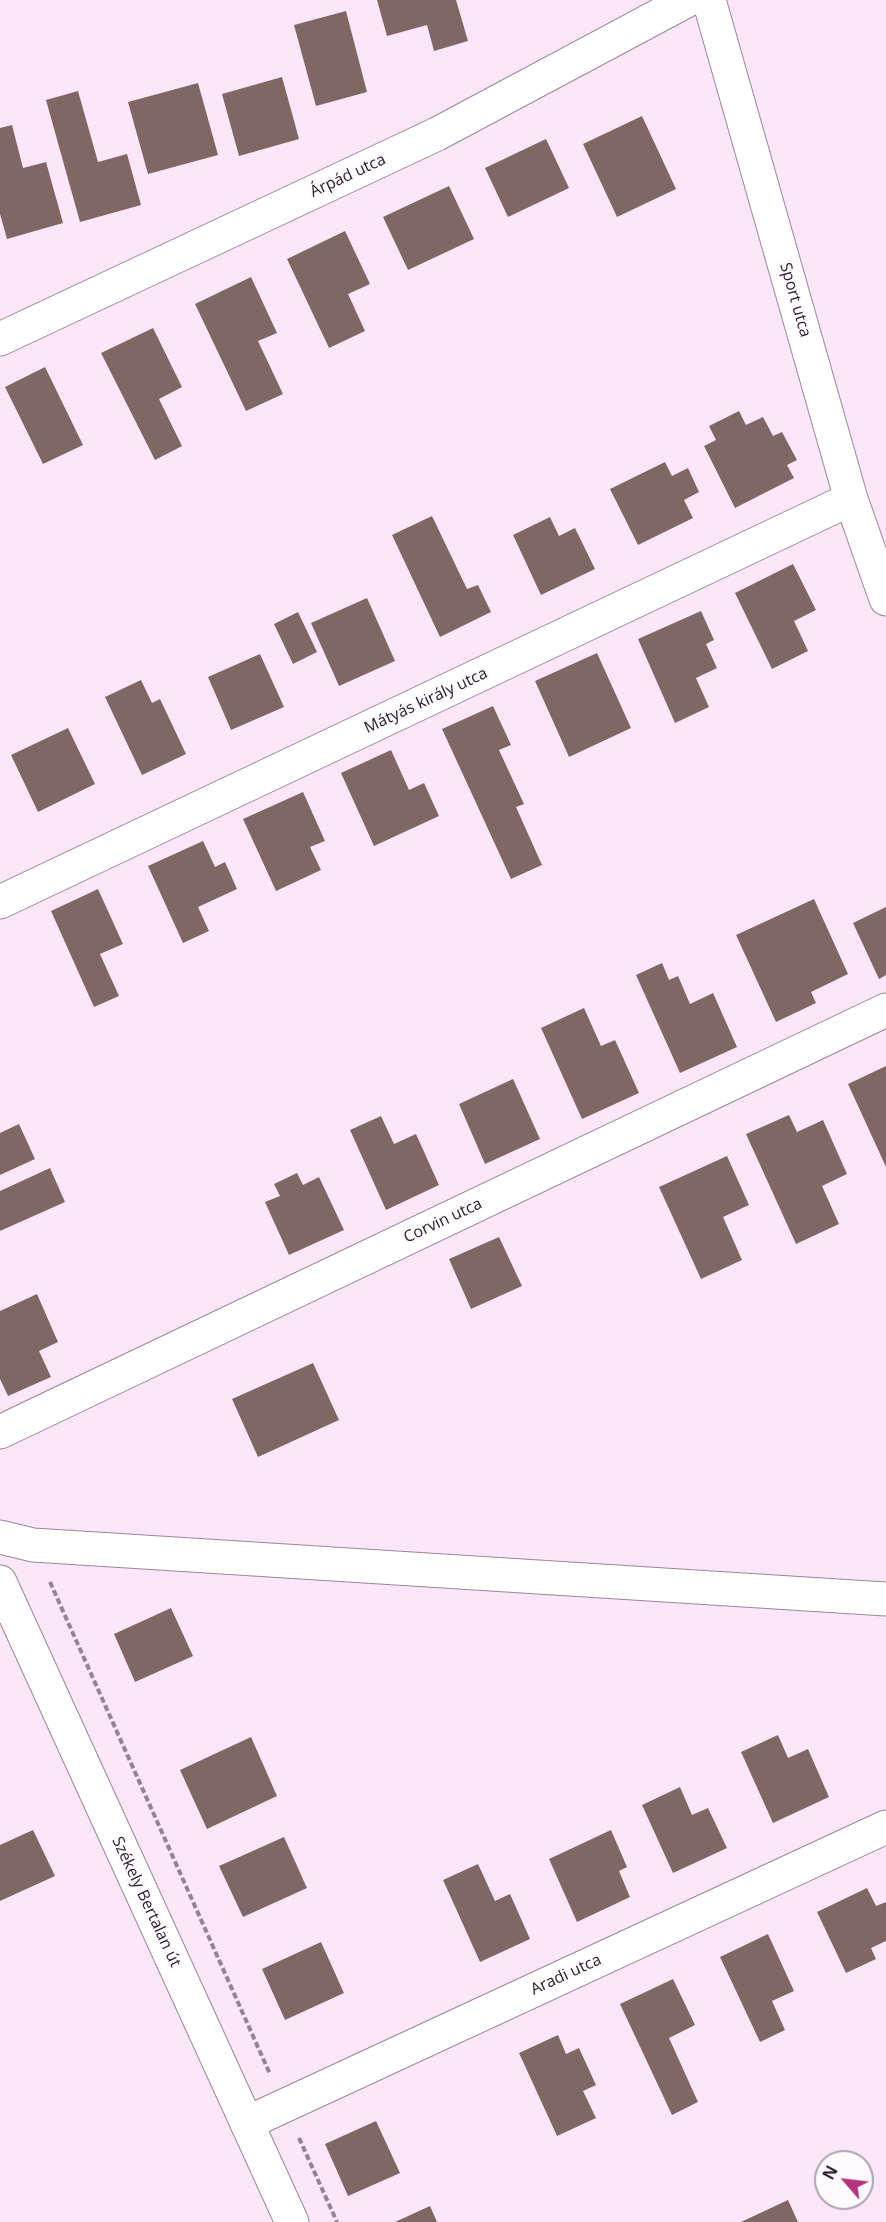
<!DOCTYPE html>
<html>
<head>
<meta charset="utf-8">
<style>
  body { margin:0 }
  #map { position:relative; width:886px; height:2222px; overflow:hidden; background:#fce7fa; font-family:"Open Sans",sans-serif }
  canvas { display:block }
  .north { position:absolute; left:814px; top:2150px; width:60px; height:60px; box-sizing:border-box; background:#fffafe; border:2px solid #aaa4a9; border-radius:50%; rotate:298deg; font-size:16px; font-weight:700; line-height:24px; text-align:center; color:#2a2229 }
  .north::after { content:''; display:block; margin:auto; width:21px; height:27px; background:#b6337b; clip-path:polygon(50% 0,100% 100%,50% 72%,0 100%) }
</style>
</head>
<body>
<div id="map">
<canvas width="886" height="2222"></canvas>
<div class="north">N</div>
</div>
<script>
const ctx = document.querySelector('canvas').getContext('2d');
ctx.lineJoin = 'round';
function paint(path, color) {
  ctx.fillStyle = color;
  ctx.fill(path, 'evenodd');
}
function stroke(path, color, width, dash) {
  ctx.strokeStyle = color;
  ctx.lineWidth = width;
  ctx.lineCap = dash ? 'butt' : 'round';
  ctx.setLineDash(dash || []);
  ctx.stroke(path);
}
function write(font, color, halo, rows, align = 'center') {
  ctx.font = font + ' "Open Sans",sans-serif';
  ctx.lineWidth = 6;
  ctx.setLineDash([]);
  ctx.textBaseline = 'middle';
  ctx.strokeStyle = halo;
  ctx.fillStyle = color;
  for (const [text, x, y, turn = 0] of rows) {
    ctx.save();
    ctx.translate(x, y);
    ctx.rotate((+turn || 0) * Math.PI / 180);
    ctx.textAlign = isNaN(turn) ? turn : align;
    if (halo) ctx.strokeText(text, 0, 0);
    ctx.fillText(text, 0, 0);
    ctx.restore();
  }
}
paint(new Path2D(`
  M 377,0 L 456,0 L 468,41 L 434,51 L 427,25 L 387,36 Z
  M 346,11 L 367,92 L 316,106 L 294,25 Z
  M 282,77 L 299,139 L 239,156 L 222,94 Z
  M 198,83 L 218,155 L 148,174 L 128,102 Z
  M 78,91 L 98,162 L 127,154 L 141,205 L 80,222 L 46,100 Z
  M 642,116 L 676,189 L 617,217 L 583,144 Z
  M 12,125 L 23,168 L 46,162 L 63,223 L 7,239 L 0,214 L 0,128 Z
  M 546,139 L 569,188 L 508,217 L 485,168 Z
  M 449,186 L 474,239 L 408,270 L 383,217 Z
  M 345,231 L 370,284 L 348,294 L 365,331 L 329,348 L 287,259 Z
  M 251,277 L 277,333 L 258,341 L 283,394 L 246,411 L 195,304 Z
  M 153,328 L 182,387 L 159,399 L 182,446 L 155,460 L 101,353 Z
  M 45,367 L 83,445 L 43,464 L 5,387 Z
  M 739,411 L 746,425 L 763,417 L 773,436 L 782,432 L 797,460 L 787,465 L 794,478 L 735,508 L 704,446 L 716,440 L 709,426 Z
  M 665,462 L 672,476 L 688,468 L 699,492 L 684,500 L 693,518 L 638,545 L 610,489 Z
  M 432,516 L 467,589 L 478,585 L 491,612 L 440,637 L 392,535 Z
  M 550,517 L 559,536 L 575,528 L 595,569 L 541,595 L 513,535 Z
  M 793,564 L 816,610 L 794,621 L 808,651 L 772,669 L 735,593 Z
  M 367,598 L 395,661 L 339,686 L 311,623 Z
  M 701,611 L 714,640 L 706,644 L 717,668 L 696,678 L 709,707 L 675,723 L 638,639 Z
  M 298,612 L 317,652 L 293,664 L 274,624 Z
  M 597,653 L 631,728 L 569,757 L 535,681 Z
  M 260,654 L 284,707 L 231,730 L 208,677 Z
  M 141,680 L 152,703 L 160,699 L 186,754 L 142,775 L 105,697 Z
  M 493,706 L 511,745 L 499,750 L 524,804 L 516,807 L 542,865 L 511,879 L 442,729 Z
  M 68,728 L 95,784 L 38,812 L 11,755 Z
  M 391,750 L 409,790 L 424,783 L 439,816 L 374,846 L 341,773 Z
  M 303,792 L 325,841 L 310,847 L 321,870 L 276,891 L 243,819 Z
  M 203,841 L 215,867 L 225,862 L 237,889 L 198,907 L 209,931 L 183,943 L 148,866 Z
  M 98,889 L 123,944 L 100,954 L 119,996 L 94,1007 L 51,911 Z
  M 814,899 L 848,974 L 811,992 L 816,1003 L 776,1022 L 736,935 Z
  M 886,907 L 886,975 L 879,979 L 853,923 Z
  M 662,963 L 669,980 L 678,976 L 690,1004 L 713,993 L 737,1047 L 680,1073 L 636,975 Z
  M 584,1008 L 601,1046 L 615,1040 L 639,1093 L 582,1119 L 541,1028 Z
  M 886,1066 L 886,1167 L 848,1084 Z
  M 513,1079 L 540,1139 L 485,1164 L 459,1104 Z
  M 789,1115 L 797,1132 L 823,1120 L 847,1174 L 822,1186 L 839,1224 L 796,1244 L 746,1134 Z
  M 381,1116 L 394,1144 L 416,1134 L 439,1185 L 386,1210 L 350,1130 Z
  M 19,1124 L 35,1159 L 0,1175 L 0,1133 Z
  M 727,1156 L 749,1205 L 723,1217 L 742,1260 L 701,1279 L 659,1187 Z
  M 50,1168 L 65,1202 L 0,1231 L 0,1191 Z
  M 297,1173 L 303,1185 L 319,1177 L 344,1230 L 289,1255 L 265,1202 L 280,1196 L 274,1184 Z
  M 499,1237 L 522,1286 L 471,1309 L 449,1259 Z
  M 37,1294 L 58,1342 L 39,1351 L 51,1377 L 8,1396 L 0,1379 L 0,1311 Z
  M 313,1363 L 339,1420 L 258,1457 L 232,1399 Z
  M 171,1608 L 193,1656 L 135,1682 L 114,1634 Z
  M 778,1735 L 788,1758 L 808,1749 L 829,1797 L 773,1823 L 741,1752 Z
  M 251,1737 L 277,1796 L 207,1829 L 180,1770 Z
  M 680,1787 L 692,1815 L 708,1808 L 727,1848 L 673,1873 L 642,1805 Z
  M 33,1830 L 55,1876 L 0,1901 L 0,1845 Z
  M 611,1830 L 627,1867 L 619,1871 L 630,1897 L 577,1922 L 549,1859 Z
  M 284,1837 L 307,1888 L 243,1917 L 219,1866 Z
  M 478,1864 L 495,1901 L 510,1894 L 530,1939 L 480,1962 L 443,1880 Z
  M 867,1888 L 876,1906 L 886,1902 L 886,1941 L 871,1948 L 876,1959 L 846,1973 L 817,1912 Z
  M 768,1934 L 794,1991 L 772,2001 L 785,2030 L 760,2042 L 720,1957 Z
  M 321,1942 L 344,1993 L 285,2020 L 262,1969 Z
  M 673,1979 L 695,2025 L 669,2038 L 698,2102 L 672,2115 L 620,2004 Z
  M 558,2035 L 566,2054 L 579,2048 L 596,2085 L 583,2091 L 596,2118 L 557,2136 L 519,2053 Z
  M 376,2121 L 400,2173 L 348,2196 L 325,2144 Z
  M 788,2200 L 798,2222 L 741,2222 Z
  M 430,2206 L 437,2222 L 395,2222 Z`), '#806764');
const minor = new Path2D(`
  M 709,0 L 851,499 L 886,599
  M 0,339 L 437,134 L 688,0
  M 0,902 L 851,499
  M 0,1432 L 886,1010
  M 0,1537 L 33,1545 L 886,1599
  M 247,2123 L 886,1827`);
const tertiary = new Path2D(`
  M 0,1582 L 292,2222`);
stroke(minor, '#998797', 35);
stroke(tertiary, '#998797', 35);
stroke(new Path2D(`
  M 50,1582 L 270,2074
  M 299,2138 L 337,2222`), '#938491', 4, [6, 3]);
stroke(minor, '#fff', 33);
stroke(tertiary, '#fff', 33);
write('16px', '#2a2229', '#fffafe', [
  ["Árpád utca",348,176,-25],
  ["Sport utca",795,300,74],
  ["Mátyás király utca",426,701,-25],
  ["Corvin utca",443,1221,-25],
  ["Székely Bertalan út",146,1902,65],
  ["Aradi utca",566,1975,-25]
]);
</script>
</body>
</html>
